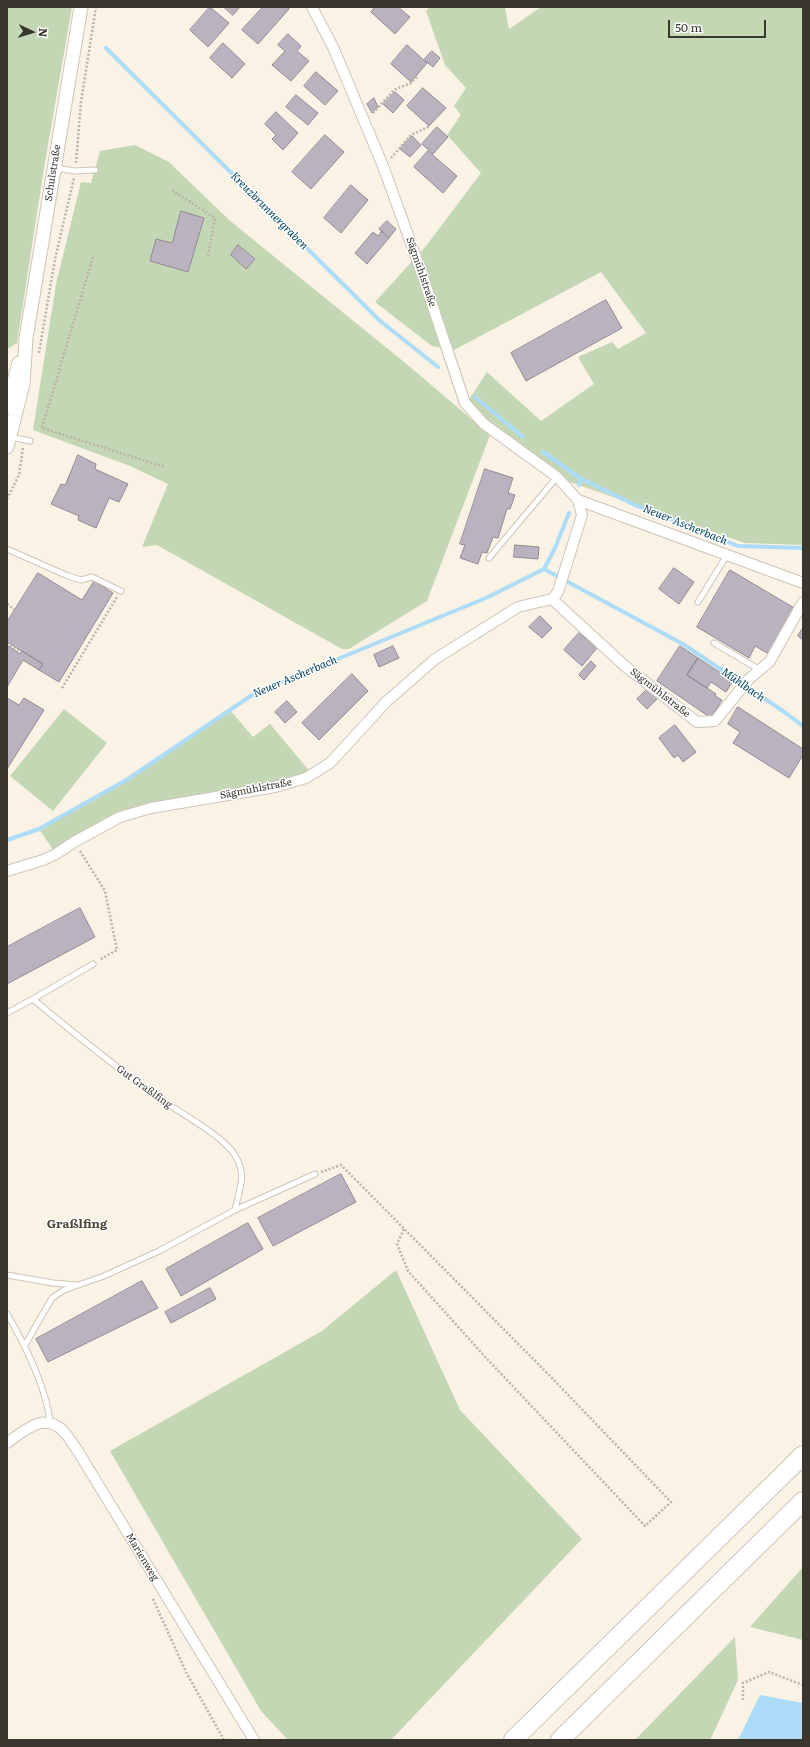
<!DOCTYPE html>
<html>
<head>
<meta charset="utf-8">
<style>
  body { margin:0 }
  #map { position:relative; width:810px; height:1747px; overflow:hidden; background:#faf2e4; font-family:Literata,serif }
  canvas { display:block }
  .frame { position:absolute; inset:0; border:8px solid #393630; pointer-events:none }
  .north { position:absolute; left:12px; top:12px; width:40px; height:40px; -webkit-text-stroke:3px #fff; paint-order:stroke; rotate:94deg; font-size:11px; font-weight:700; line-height:16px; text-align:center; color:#393630 }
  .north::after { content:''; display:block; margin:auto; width:14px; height:18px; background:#393630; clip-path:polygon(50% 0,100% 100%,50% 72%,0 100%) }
  .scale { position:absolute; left:668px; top:20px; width:98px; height:18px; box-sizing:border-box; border:2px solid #393630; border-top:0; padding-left:5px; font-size:12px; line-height:14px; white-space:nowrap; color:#393630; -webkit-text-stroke:3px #fff; paint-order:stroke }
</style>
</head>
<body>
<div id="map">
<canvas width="810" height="1747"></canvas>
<div class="frame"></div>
<div class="north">N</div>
<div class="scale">50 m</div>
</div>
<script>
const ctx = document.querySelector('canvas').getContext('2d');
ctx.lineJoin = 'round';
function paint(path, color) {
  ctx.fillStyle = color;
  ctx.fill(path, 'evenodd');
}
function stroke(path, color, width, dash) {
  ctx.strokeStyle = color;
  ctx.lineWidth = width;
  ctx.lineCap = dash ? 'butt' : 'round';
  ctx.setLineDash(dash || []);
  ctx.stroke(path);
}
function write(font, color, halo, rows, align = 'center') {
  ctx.font = font + ' Literata,serif';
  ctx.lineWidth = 3;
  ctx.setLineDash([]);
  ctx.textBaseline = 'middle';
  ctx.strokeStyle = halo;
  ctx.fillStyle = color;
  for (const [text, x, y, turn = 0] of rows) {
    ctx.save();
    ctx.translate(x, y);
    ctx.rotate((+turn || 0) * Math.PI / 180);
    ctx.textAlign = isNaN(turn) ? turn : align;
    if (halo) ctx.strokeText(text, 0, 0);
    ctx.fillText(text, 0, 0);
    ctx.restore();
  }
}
paint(new Path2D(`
  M 7,7 L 72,7 L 44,168 L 17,343 L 7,349 Z
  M 430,7 L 505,7 L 509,29 L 541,7 L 803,7 L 803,545 L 745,543 L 570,482 L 551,466 L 502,434 L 468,401 L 487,372 L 541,421 L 594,384 L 578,357 L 612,342 L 618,349 L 646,333 L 601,272 L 454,350 L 432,346 L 375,302 L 426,246 L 481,173 L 447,135 L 461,115 L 454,106 L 466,88 L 445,65 L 426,11 Z
  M 135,145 L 169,162 L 229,220 L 409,366 L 490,435 L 427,601 L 349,649 L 342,649 L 157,545 L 142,547 L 168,484 L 130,466 L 33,430 L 56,284 L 81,182 L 91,183 L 100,151 Z
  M 64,709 L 107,743 L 53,811 L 10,776 Z
  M 230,710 L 253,737 L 270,724 L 312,774 L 120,817 L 56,854 L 39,829 L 128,779 Z
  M 396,1270 L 460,1410 L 582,1539 L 391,1740 L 288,1740 L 261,1711 L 110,1451 L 322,1331 Z
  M 803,1567 L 803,1640 L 750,1627 Z
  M 735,1637 L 738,1680 L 711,1738 L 710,1740 L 635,1740 Z`), '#c3d7b4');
paint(new Path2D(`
  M 760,1695 L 803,1703 L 803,1740 L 738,1740 Z`), '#acdcf8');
stroke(new Path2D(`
  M 106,48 L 379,320 L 438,367
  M 475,397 L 523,437
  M 543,452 L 580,478
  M 579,485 L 580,478 L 635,505 L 738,546 L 803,548
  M 544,569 L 683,644 L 783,711 L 803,726
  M 7,840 L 39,829 L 128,779 L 255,693 L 486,598 L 544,569 L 555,548 L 569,513`), '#acdcf8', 4);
const building = new Path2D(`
  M 210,7 L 229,23 L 208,47 L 190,30 Z
  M 224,7 L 240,7 L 233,15 Z
  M 263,7 L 288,7 L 289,9 L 258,44 L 242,30 Z
  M 375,7 L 398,7 L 410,17 L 395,34 L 371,12 Z
  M 288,34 L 301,46 L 297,51 L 309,61 L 291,81 L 272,65 L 285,51 L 278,45 Z
  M 223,43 L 245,64 L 232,78 L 210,58 Z
  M 407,45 L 427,63 L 411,82 L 391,64 Z
  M 432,51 L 440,58 L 433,67 L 424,60 Z
  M 316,72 L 338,91 L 325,105 L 304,86 Z
  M 423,88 L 446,108 L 429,126 L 407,106 Z
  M 395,92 L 404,100 L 393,113 L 383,104 Z
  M 296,95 L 318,113 L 308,125 L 286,107 Z
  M 374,98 L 378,107 L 372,113 L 367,104 Z
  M 276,112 L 298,133 L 283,150 L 272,139 L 276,135 L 265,124 Z
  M 437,127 L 448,137 L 433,154 L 422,144 Z
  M 325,135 L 344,152 L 311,189 L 292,172 Z
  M 412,136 L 421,145 L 410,157 L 400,149 Z
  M 428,151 L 457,176 L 443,193 L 414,167 Z
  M 351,185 L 368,200 L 341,233 L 324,218 Z
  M 181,211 L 204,218 L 188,272 L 150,261 L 156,239 L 172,243 Z
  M 387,221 L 396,229 L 389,238 L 379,229 Z
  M 382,231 L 389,238 L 367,264 L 355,253 L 373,232 L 378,236 Z
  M 238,245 L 255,259 L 246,269 L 231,255 Z
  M 606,300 L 622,328 L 526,381 L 511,353 Z
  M 78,455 L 96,464 L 95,469 L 128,484 L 119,502 L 109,498 L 96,528 L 78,520 L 79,516 L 51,504 L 61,484 L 65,485 Z
  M 485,469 L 513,478 L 508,493 L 515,495 L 510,509 L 507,509 L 498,538 L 493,537 L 487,553 L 482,552 L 478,564 L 460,558 L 465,545 L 460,544 Z
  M 515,545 L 539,547 L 538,559 L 514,557 Z
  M 674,568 L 694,582 L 679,604 L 659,589 Z
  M 730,570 L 796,609 L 769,654 L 755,646 L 749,658 L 697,627 Z
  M 38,573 L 82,600 L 94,581 L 113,593 L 59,682 L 39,670 L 43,664 L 7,642 L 7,622 Z
  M 540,616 L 552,628 L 542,638 L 529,627 Z
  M 803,628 L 803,640 L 798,636 Z
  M 579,633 L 597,648 L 582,666 L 564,650 Z
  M 7,645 L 20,654 L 22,651 L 43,664 L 39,670 L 23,660 L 7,687 Z
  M 393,646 L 399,658 L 379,667 L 374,655 Z
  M 680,646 L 698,658 L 687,675 L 716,694 L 715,696 L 722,700 L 711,718 L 657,681 Z
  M 698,658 L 733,681 L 726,692 L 711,682 L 707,688 L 687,675 Z
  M 591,661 L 596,666 L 584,680 L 579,675 Z
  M 352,674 L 368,691 L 319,740 L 302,723 Z
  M 649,688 L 658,698 L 647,709 L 637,699 Z
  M 7,698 L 19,705 L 24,698 L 44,710 L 7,769 Z
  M 287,701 L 297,712 L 285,723 L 275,712 Z
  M 738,707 L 803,749 L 803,755 L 789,778 L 733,743 L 740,732 L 728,724 Z
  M 675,725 L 696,752 L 683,762 L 678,755 L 674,758 L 659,738 Z
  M 80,908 L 95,937 L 7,984 L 7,947 Z
  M 341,1174 L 356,1202 L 273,1246 L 258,1218 Z
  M 248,1223 L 263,1249 L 181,1296 L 166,1269 Z
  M 142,1281 L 158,1308 L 48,1362 L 36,1339 Z
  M 210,1288 L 216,1299 L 171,1323 L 165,1312 Z`);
paint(building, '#bbb2bf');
stroke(building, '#918995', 1);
const service = new Path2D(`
  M 55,168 L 75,171 L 95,170
  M 10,437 L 30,441
  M 7,549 L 68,576 L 81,580 L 92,577 L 121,591
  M 489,558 L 557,477
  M 698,602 L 727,555
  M 714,643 L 760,670
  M 33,999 L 93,964
  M 7,1013 L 33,999 C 73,1033 114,1065 157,1097 C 177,1111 226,1137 236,1157 C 247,1176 239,1190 235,1210
  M 7,1275 L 53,1283 L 77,1285
  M 7,1314 C 25,1345 46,1386 50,1422
  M 25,1345 L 52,1298 L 64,1290 L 104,1276 L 159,1251 L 235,1210 L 315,1174`);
const minor = new Path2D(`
  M 312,7 L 333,47 L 383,166 L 421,271 L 465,403 L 484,424 L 557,477 L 578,500 L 803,583
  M 552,599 L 626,667 L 697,722 L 715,721 L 748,680 L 770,661 L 803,602
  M 7,871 L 43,860 L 56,854 L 74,842 L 120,817 L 151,808 L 275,787 L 306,778 L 330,763 L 386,702 L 435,659 L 518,607 L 552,599 L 558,592 L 582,515 L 578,500
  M 7,1443 C 25,1430 45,1411 64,1432 C 70,1438 74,1446 79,1453 L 254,1740`);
const tertiary = new Path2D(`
  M 7,407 L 19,363
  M 7,447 L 23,384 L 26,338 L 81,7`);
const motorway = new Path2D(`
  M 513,1740 L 803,1455
  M 560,1740 L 803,1501`);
stroke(service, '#cdc5b7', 7);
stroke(minor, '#cdc5b7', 12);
stroke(tertiary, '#cdc5b7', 15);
stroke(motorway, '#cdc5b7', 20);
stroke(new Path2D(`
  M 373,113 L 394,90 L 411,83 L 417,77
  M 391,158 L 411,135 L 430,126
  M 76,163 L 81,102 L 96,7
  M 172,190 L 215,218 L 208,257
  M 93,257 L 42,428 L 165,467
  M 39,353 L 55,259 L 74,178
  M 7,499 L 19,475 L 23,447
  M 7,604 L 15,610
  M 7,643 L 21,652
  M 62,688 L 117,597
  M 80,851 L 105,891 L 117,950 L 99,960
  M 321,1172 L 341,1165 L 548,1374 L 671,1502 L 645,1526 L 488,1360 L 408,1271 L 397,1244 L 404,1229
  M 153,1599 L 186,1672 L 224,1740
  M 743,1700 L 743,1683 L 769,1672 L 803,1685`), '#bab3a8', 2.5, [2, 2]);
stroke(service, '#fff', 5);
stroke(minor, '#fff', 10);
stroke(tertiary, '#fff', 13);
stroke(motorway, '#fff', 18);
write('10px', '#393630', '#fff', [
  ["Schulstraße",53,173,-81],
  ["Sägmühlstraße",421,272,71],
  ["Sägmühlstraße",660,693,38],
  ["Sägmühlstraße",256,789,-11],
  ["Gut Graßlfing",144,1087,36],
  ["Marienweg",142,1557,59]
]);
write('italic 11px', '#044560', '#fff', [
  ["Kreuzbrunnergraben",269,211,45],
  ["Neuer Ascherbach",685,525,22],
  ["Neuer Ascherbach",295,677,-23],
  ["Mühlbach",743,685,35]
]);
write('bold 12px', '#4d463b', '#fff', [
  ["Graßlfing",77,1224]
]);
</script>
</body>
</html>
